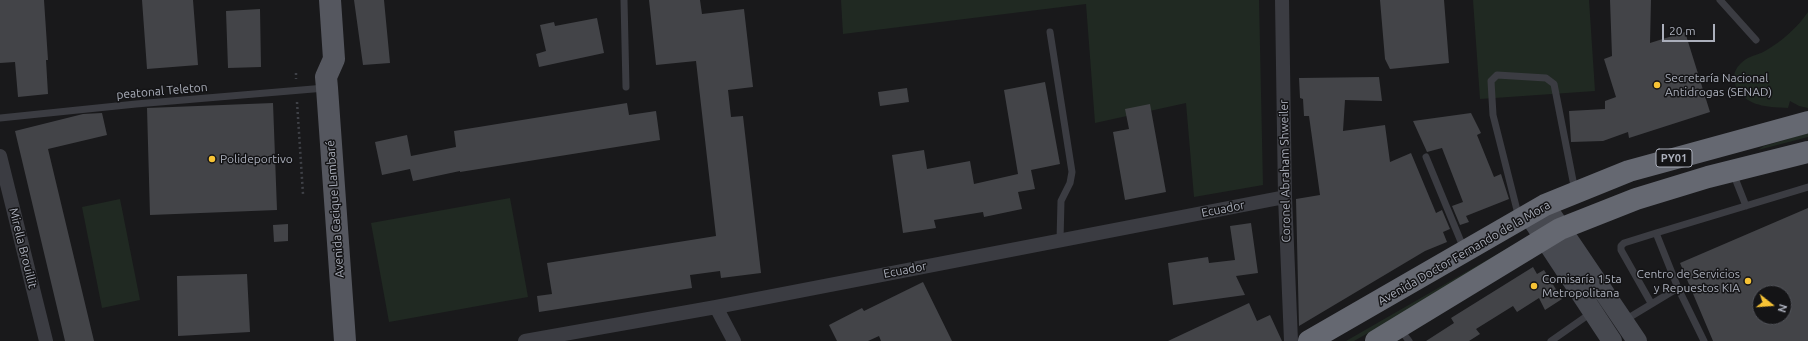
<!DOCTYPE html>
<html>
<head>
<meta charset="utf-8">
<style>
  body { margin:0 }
  #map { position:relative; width:1808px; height:341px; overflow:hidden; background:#19191b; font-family:Ubuntu,sans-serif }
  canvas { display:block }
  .north { position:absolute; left:1752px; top:285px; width:40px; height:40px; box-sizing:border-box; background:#141416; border:1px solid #505258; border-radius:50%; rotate:107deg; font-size:11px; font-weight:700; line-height:16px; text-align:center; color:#abafbb }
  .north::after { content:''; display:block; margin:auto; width:14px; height:18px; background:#f7c335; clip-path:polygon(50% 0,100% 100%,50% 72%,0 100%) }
  .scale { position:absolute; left:1662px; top:24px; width:53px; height:18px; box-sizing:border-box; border:2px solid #abafbb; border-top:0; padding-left:5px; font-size:12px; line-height:14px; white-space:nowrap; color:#abafbb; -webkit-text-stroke:3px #141416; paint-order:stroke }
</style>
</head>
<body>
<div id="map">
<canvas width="1808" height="341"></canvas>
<div class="north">N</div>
<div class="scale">20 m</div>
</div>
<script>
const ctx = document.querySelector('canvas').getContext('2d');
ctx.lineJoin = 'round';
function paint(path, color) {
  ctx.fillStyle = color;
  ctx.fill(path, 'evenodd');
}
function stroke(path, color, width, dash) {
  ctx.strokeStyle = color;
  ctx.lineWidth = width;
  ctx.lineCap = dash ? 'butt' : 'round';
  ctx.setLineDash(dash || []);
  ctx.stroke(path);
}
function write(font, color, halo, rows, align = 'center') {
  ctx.font = font + ' Ubuntu,sans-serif';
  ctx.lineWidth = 3;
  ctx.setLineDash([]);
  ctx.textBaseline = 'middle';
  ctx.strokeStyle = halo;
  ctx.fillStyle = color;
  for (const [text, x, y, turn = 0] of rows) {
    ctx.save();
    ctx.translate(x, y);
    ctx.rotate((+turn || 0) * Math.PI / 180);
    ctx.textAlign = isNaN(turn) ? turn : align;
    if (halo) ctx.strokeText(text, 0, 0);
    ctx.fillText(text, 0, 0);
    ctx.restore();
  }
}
paint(new Path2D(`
  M 841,0 L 1259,0 L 1263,185 L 1194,197 L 1186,103 L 1095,123 L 1086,4 L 843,34 Z
  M 1473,0 L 1589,0 L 1595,91 L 1480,99 Z
  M 1808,12 L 1808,108 L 1799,106 L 1790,101 L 1788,108 C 1771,107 1751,107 1740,93 C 1729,79 1734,66 1748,58 C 1754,55 1760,54 1765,51 C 1781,42 1798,27 1808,12 Z
  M 1808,133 L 1808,137 L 1758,150 L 1764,146 Z
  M 510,198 L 528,297 L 389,322 L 371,223 Z
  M 120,199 L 140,300 L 102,308 L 82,207 Z
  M 1527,237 L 1529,242 L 1354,341 L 1346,341 Z`), '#202922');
paint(new Path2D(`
  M 0,0 L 44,0 L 48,60 L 46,60 L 48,94 L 18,97 L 15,62 L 0,63 Z
  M 142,0 L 193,0 L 198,65 L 147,69 Z
  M 354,0 L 384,0 L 390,63 L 363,65 Z
  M 649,0 L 700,0 L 702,14 L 744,9 L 753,87 L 728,90 L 731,117 L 743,116 L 761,273 L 721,278 L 720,271 L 690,275 L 692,288 L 539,312 L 537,296 L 552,294 L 547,263 L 716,236 L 696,61 L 656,65 Z
  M 1380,0 L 1444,0 L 1449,63 L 1390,69 L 1385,59 Z
  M 1610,0 L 1651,0 L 1650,43 L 1685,32 L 1710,112 L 1629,138 L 1628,132 L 1603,141 L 1571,142 L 1569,111 L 1605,109 L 1605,101 L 1616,97 L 1604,59 L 1612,56 Z
  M 260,9 L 261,67 L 228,68 L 226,11 Z
  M 597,18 L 604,53 L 539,67 L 536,54 L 546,51 L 540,25 L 554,22 L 555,26 Z
  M 1379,77 L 1382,101 L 1345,100 L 1343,131 L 1385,125 L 1390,162 L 1411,153 L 1436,213 L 1442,210 L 1450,229 L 1443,232 L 1447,242 L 1425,251 L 1299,326 L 1296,199 L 1320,195 L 1309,116 L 1304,116 L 1303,99 L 1300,98 L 1299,78 Z
  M 1045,82 L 1060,164 L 1031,170 L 1035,189 L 1018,192 L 1022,209 L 984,217 L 983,212 L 934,220 L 936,228 L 903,233 L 892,155 L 924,150 L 927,169 L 970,161 L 974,184 L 1018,174 L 1004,90 Z
  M 907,88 L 909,102 L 880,106 L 878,92 Z
  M 273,103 L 277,210 L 150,215 L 147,108 Z
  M 627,103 L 629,115 L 656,111 L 660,140 L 460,172 L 460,171 L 413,181 L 410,169 L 382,175 L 375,142 L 407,135 L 411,156 L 456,147 L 454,131 Z
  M 1150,104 L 1166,192 L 1125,200 L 1113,132 L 1129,129 L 1125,109 Z
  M 102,113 L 107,135 L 48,149 L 94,341 L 65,341 L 15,131 L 83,114 Z
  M 1471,113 L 1481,133 L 1477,135 L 1494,177 L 1501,174 L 1509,199 L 1466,216 L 1469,222 L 1460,225 L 1452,206 L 1463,202 L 1442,148 L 1427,152 L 1413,121 Z
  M 1808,208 L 1808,341 L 1713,341 L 1680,263 ZM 1760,293 L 1784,293 L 1784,317 L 1760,317 Z
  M 1251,223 L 1258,273 L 1236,276 L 1245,295 L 1173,305 L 1168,263 L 1208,257 L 1209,263 L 1235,260 L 1230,226 Z
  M 288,224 L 288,241 L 274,242 L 273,225 Z
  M 1533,267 L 1537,274 L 1544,270 L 1562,299 L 1545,310 L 1539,298 L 1517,312 L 1513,306 L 1476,329 L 1480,334 L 1469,341 L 1426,341 L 1454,323 L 1451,318 Z
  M 247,274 L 250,332 L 178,336 L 177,276 Z
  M 923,282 L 952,341 L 881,341 L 879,336 L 868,341 L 837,341 L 829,325 L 862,308 L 864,311 Z
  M 1249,303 L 1257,321 L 1270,315 L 1282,341 L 1168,341 Z`), '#434448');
stroke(new Path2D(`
  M 296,73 L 296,79
  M 297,102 L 303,194`), '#3f4147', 2.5, [2, 3]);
stroke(new Path2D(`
  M 624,0 L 626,87
  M 1720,0 L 1756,40
  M 1050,32 L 1072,172 L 1070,183 L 1061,201 L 1060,240
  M 0,118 L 136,104 L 325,88
  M 1426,157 L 1464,249
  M 1733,173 L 1746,206
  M 1519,218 L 1493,115 L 1491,81 L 1497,75 L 1546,78 L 1554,84 L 1575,191
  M 1678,288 L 1704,341
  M 1651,303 L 1621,250 L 1621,246 L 1624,243 L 1656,233
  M 1625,320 L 1678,288 L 1656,233 L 1808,187
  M 1400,329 L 1409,341
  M 1551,341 L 1591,313`), '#3b3c42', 7);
stroke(new Path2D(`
  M 1282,0 L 1285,197 L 1291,341
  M 0,156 L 46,341
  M 716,307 L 734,341
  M 525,341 L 716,307 L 1285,197`), '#3b3c42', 14);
stroke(new Path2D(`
  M 1545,205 L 1637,341
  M 1529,215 L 1612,341`), '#474950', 20);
stroke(new Path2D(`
  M 330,0 L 334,59 L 326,77 L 327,88 L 345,341`), '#55575f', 22);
stroke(new Path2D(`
  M 1309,341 L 1545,205 L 1629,171 L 1808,122
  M 1376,341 L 1560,229 L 1636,199 L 1708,177 L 1808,152`), '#656871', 22);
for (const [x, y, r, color] of [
  [1657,85,4,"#f7c335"],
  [212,159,4,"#f7c335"],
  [1748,281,4,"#f7c335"],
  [1534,286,4,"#f7c335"]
]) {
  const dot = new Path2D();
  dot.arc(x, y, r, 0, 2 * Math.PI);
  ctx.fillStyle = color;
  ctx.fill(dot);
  stroke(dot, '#141416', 1.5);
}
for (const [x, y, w] of [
  [1674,158,36]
]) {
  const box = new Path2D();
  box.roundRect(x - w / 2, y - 9, w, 18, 3);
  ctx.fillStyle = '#141416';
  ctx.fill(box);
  stroke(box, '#abafbb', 1);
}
write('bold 11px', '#abafbb', null, [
  ["PY01",1674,158]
]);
write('12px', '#abafbb', '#141416', [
  ["Secretaría Nacional",1665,78],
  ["Antidrogas (SENAD)",1665,92],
  ["Polideportivo",220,159],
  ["Centro de Servicios",1740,274,"right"],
  ["y Repuestos KIA",1740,288,"right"],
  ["Comisaría 15ta",1542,279],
  ["Metropolitana",1542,293]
], 'left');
write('12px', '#abafbb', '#141416', [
  ["peatonal Teleton",162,91,-5],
  ["Coronel Abraham Shweiler",1285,171,-91],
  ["Avenida Cacique Lambaré",335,209,-94],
  ["Ecuador",1223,209,-11],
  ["Mirella Brouillit",23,248,76],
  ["Avenida Doctor Fernando de la Mora",1464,253,-30],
  ["Ecuador",905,270,-11]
]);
</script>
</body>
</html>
